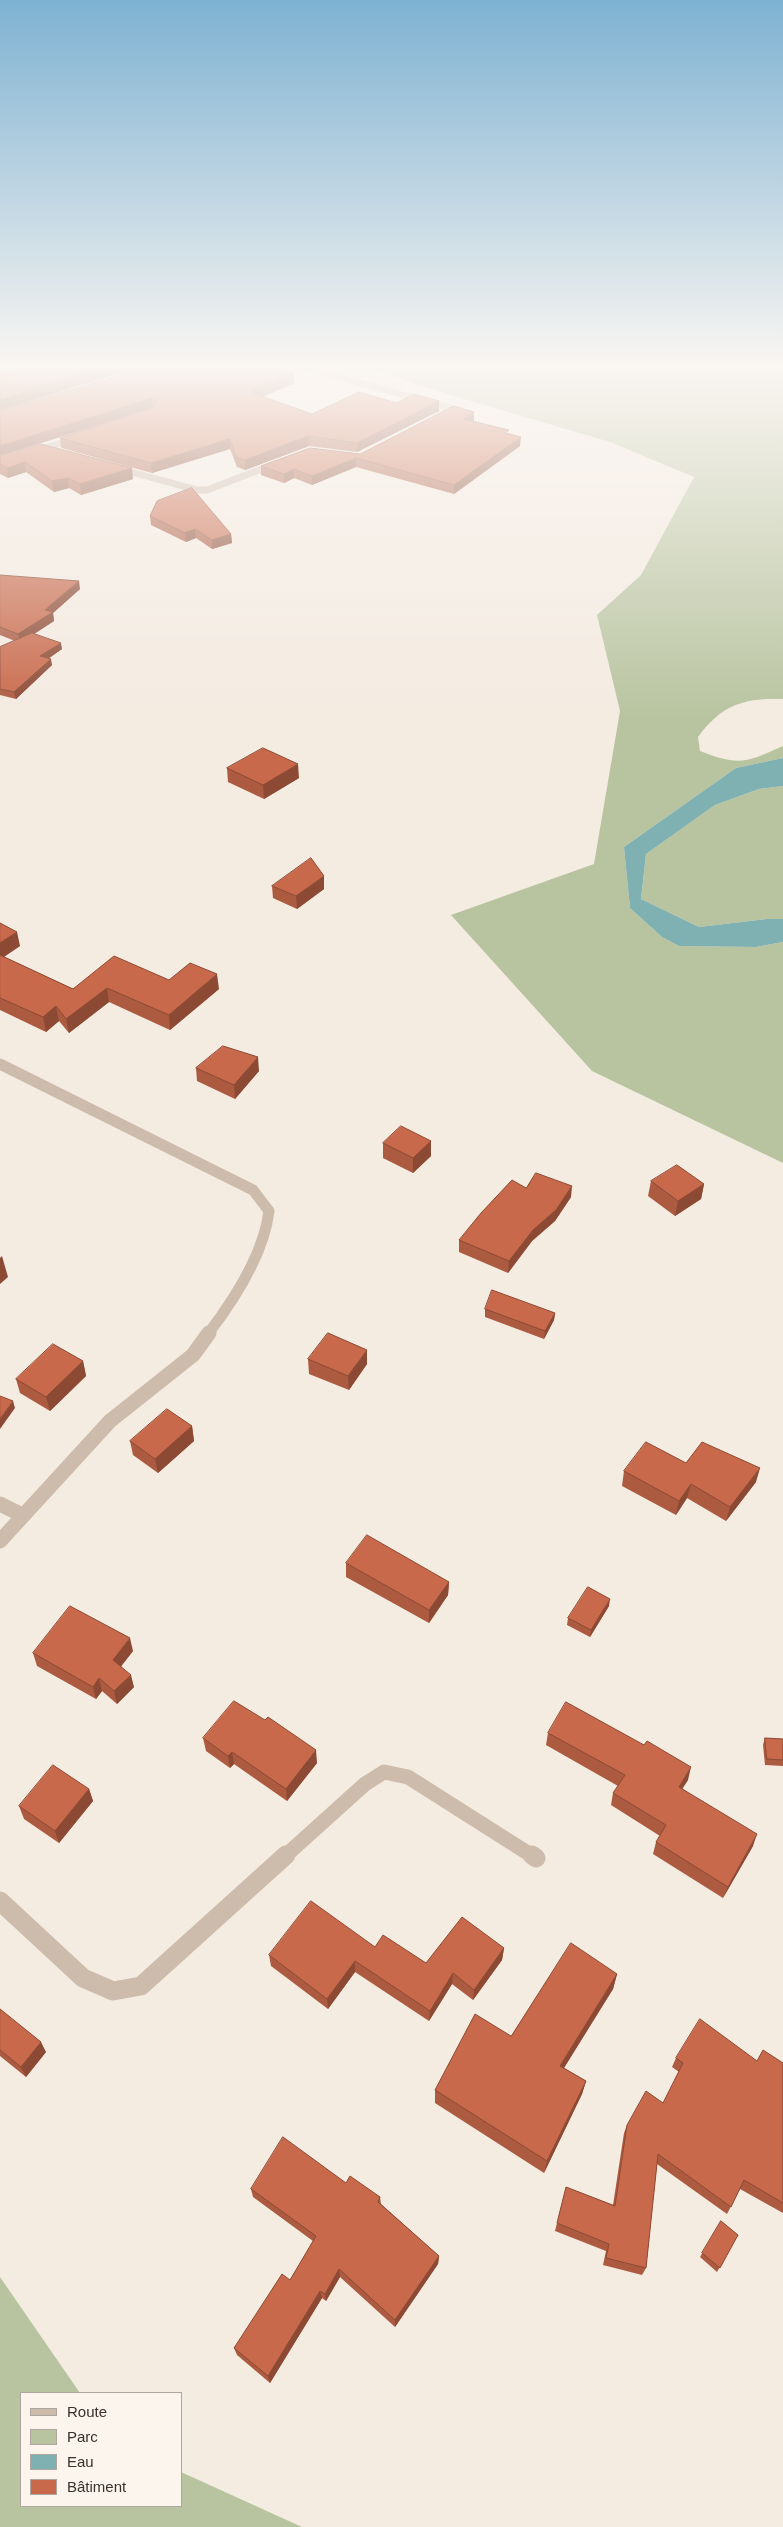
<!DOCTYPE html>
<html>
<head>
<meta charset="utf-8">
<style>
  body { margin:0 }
  #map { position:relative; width:783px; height:2527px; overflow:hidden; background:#f4ebe1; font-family:Arial,sans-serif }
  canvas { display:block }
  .legend { position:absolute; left:20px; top:2392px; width:162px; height:115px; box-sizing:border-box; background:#fbf5ee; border:1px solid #aea6a0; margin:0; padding:6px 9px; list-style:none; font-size:15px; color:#3b302b }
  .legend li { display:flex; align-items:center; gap:10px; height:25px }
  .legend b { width:25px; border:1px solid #aea6a0 }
</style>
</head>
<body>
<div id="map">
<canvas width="783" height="2527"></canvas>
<ul class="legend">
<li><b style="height:6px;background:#cdbbac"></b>Route</li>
<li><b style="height:14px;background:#b8c4a0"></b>Parc</li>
<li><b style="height:14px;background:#7fb0b2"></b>Eau</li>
<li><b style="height:14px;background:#c8694b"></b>Bâtiment</li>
</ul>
</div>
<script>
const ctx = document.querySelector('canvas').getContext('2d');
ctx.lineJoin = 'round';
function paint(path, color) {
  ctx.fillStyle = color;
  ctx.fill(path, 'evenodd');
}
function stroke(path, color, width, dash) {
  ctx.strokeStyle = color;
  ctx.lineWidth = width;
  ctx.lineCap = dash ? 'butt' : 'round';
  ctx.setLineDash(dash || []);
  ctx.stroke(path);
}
paint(new Path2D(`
  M 356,364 L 783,364 L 783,699 C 744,698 722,704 698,737 L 700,751 C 738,766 746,763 783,746 L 783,758 L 736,768 L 624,847 L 630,908 L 662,937 L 679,946 L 756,947 L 783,942 L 783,1163 L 592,1071 L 451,915 L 594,864 L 620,711 L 597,615 L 641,575 L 694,477 L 610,442 L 447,394 Z
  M 783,786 L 783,919 L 767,919 L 699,927 L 641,899 L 646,854 L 715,805 L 759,789 Z
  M 0,2277 L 80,2393 L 21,2393 L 21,2506 L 181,2506 L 181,2472 L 302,2527 L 0,2527 Z`), '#b8c4a0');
paint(new Path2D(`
  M 783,758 L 783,786 L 759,789 L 715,805 L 646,854 L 641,899 L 699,927 L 767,919 L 783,919 L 783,942 L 756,947 L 679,946 L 662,937 L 630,908 L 624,847 L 736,768 Z`), '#7fb0b2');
stroke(new Path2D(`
  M 293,364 L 454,409 L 443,416
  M 36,451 L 76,438
  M 117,468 L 197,490 L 207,490 L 277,463`), '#cdbbac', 7);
stroke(new Path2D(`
  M 0,1064 L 253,1190 L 269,1211 C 264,1254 234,1300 208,1334`), '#cdbbac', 11);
stroke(new Path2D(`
  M 0,1504 L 22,1515
  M 0,1541 L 110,1421 L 193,1355 L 209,1333
  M 284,1857 L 365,1784 L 384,1772 L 408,1777 L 534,1857`), '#cdbbac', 15);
stroke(new Path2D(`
  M 532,1855 L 536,1858
  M 0,1901 L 83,1978 L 113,1991 L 141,1986 L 286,1855`), '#cdbbac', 19);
paint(new Path2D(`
  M 16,364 L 269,364 L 267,365 L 294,383 L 262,397 L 312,414 L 397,403 L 439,401 L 439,411 L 357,452 L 309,446 L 245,470 L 237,467 L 230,449 L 152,473 L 61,448 L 60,438 L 153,408 L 122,374 L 120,373 L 1,410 L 0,410 L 0,373 L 17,368 Z
  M 473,421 L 509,434 L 520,446 L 454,494 L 356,467 L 312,485 L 294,478 L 284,483 L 261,475 L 261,466 L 360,454 L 474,421 Z
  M 0,457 L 133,479 L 81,495 L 69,488 L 54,492 L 26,472 L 8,478 L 0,474 Z
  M 150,516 L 231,534 L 232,543 L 212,549 L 196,538 L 186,542 L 151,525 Z
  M 0,575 L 80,589 L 53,613 L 54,621 L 34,634 L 62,649 L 49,658 L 52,665 L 16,699 L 0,695 L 0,647 L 15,641 L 0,635 Z
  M 227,768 L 299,778 L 264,799 L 228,782 Z
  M 272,886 L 324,889 L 297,909 L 273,898 Z
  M 0,923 L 20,946 L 4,957 L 73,989 L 169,980 L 219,989 L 170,1030 L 109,1002 L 69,1033 L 59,1021 L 46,1032 L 0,1010 Z
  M 196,1068 L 259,1071 L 235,1099 L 197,1081 Z
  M 431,1141 L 431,1156 L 413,1173 L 383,1158 L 383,1143 Z
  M 651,1181 L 704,1184 L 701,1199 L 675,1216 L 648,1196 Z
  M 526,1188 L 571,1197 L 555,1221 L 532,1241 L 508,1273 L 459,1252 L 459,1240 Z
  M 485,1309 L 555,1313 L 554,1320 L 544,1339 L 485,1317 Z
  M 308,1359 L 367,1364 L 349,1390 L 309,1374 Z
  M 83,1361 L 86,1376 L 50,1411 L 20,1393 L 16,1379 Z
  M 192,1426 L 194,1441 L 158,1473 L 133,1455 L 130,1441 Z
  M 686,1463 L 756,1482 L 726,1521 L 687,1498 L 676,1515 L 622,1486 L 624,1471 Z
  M 346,1563 L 449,1582 L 448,1595 L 429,1623 L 346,1577 Z
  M 609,1606 L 590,1637 L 567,1625 L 568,1618 Z
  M 133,1651 L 121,1666 L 134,1687 L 117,1704 L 102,1691 L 96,1699 L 37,1666 L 33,1653 Z
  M 548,1733 L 688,1780 L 682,1788 L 753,1846 L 723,1898 L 653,1854 L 656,1842 L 660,1836 L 611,1805 L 613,1793 L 618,1786 L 546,1745 Z
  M 203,1738 L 317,1763 L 287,1801 L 234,1764 L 230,1768 L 206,1751 Z
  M 765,1738 L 783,1739 L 783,1766 L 765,1765 L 763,1745 Z
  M 89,1789 L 93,1801 L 59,1843 L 24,1819 L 19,1806 Z
  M 375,1947 L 426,1963 L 504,1948 L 502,1960 L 473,2000 L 452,1984 L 429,2021 L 355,1972 L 328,2009 L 271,1966 L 269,1955 Z
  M 617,1974 L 613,1989 L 564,2068 L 586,2081 L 582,2094 L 544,2173 L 435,2103 L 435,2090 L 511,2036 Z
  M 0,2009 L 46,2052 L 26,2077 L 0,2056 Z
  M 676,2058 L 757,2061 L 783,2063 L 783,2213 L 740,2189 L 727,2214 L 657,2164 L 646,2268 L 642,2275 L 603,2265 L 606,2251 L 555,2231 L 566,2187 L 613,2205 L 624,2133 L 627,2125 L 663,2103 L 679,2072 L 672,2067 Z
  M 346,2183 L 380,2197 L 381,2204 L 439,2256 L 438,2264 L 395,2327 L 340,2277 L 326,2301 L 322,2298 L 270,2383 L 237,2355 L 234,2348 L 290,2280 L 313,2241 L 253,2197 L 251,2189 Z
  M 721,2221 L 738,2235 L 717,2272 L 700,2257 Z`), '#ac5a40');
paint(new Path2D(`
  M 2,364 L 14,364 L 3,368 Z
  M 119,364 L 120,373 L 1,410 L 0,400 Z
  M 294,373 L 294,383 L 251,402 L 250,392 Z
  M 152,398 L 153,408 L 0,456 L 0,446 Z
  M 439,401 L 439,411 L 357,452 L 357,443 Z
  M 474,412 L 474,421 L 463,428 L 463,419 Z
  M 308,436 L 309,446 L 245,470 L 245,460 Z
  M 521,437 L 520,446 L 454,494 L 454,485 Z
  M 230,439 L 230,449 L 152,473 L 151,463 Z
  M 356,458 L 356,467 L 312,485 L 312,476 Z
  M 25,462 L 26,472 L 8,478 L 7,468 Z
  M 132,468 L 133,479 L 81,495 L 80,484 Z
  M 294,469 L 294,478 L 284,483 L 284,474 Z
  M 68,478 L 69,488 L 54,492 L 52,481 Z
  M 195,529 L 196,538 L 186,542 L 185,533 Z
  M 231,534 L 232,543 L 212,549 L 212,540 Z
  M 79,581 L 80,589 L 53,613 L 54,621 L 20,643 L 18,634 Z
  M 61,643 L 62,649 L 42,663 L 40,656 Z
  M 51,659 L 52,665 L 16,699 L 14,692 Z
  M 298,764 L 299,778 L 264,799 L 263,785 Z
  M 324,876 L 324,889 L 297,909 L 296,896 Z
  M 17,932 L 20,946 L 0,959 L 0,943 Z
  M 217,974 L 219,989 L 170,1030 L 169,1015 Z
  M 107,988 L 109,1002 L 69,1033 L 66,1019 Z
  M 56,1006 L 59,1021 L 46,1032 L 43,1017 Z
  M 258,1057 L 259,1071 L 235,1099 L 234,1085 Z
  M 431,1141 L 431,1156 L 413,1173 L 413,1158 Z
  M 704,1184 L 701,1199 L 675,1216 L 678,1201 Z
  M 572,1186 L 571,1197 L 555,1221 L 532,1241 L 508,1273 L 509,1261 L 533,1230 Z
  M 2,1256 L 8,1277 L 0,1284 L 0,1258 Z
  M 555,1313 L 554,1320 L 544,1339 L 545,1331 Z
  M 367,1350 L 367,1364 L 349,1390 L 348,1376 Z
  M 83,1361 L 86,1376 L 50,1411 L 46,1397 Z
  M 13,1401 L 15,1408 L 0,1429 L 0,1419 Z
  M 192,1426 L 194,1441 L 158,1473 L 155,1459 Z
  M 760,1468 L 756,1482 L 726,1521 L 730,1507 Z
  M 691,1484 L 687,1498 L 676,1515 L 679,1501 Z
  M 449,1582 L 448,1595 L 429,1623 L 429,1610 Z
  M 610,1599 L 609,1606 L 590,1637 L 591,1630 Z
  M 130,1638 L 133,1651 L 116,1673 L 113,1660 Z
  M 131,1675 L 134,1687 L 117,1704 L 114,1691 Z
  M 99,1678 L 102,1691 L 96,1699 L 93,1687 Z
  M 316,1750 L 317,1763 L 287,1801 L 286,1789 Z
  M 232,1752 L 234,1764 L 230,1768 L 228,1756 Z
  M 691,1767 L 688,1780 L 676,1799 L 679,1787 Z
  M 89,1789 L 93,1801 L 59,1843 L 55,1831 Z
  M 757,1834 L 753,1846 L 723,1898 L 728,1887 Z
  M 504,1948 L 502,1960 L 473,2000 L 474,1990 Z
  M 355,1961 L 355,1972 L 328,2009 L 327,1999 Z
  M 453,1973 L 452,1984 L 429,2021 L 430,2011 Z
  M 617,1974 L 613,1989 L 557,2079 L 560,2066 Z
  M 41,2042 L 46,2052 L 26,2077 L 21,2067 Z
  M 586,2081 L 582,2094 L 544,2173 L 547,2161 Z
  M 439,2256 L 438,2264 L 395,2327 L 395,2320 Z
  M 339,2269 L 340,2277 L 326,2301 L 325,2294 Z
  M 320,2291 L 322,2298 L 270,2383 L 268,2376 Z`), '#8c4a34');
const building = new Path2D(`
  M 16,364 L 118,364 L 0,400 L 0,373 L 21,366 Z
  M 120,364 L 263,364 L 294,373 L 250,392 L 312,414 L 359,392 L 397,403 L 414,394 L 439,401 L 357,443 L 308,436 L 245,460 L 236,457 L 230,439 L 151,463 L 60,438 L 153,408 L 156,402 L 152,398 L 0,446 L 0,411 L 123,374 L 126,367 Z
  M 454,406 L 474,412 L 463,419 L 509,430 L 505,433 L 521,437 L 454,485 L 356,458 L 312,476 L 294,469 L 284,474 L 261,466 L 310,448 L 360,454 Z
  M 41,444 L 132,468 L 80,484 L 68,478 L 52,481 L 25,462 L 7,468 L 0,464 L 0,457 Z
  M 192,488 L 231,534 L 212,540 L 195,529 L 185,533 L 150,516 L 157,501 Z
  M 0,575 L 79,581 L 45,610 L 53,612 L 18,634 L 0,627 Z
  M 32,633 L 61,643 L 40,656 L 51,659 L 14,692 L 0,689 L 0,647 Z
  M 263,748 L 298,764 L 263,785 L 227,768 Z
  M 311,858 L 324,876 L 296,896 L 272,886 Z
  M 0,923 L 17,932 L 0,943 Z
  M 0,955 L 73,989 L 114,956 L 169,980 L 190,963 L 217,974 L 169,1015 L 107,988 L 66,1019 L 56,1006 L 43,1017 L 0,998 Z
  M 223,1046 L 258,1057 L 234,1085 L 196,1068 Z
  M 401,1126 L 431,1141 L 413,1158 L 383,1143 Z
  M 677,1165 L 704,1184 L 678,1201 L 651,1181 Z
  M 536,1173 L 572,1186 L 556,1210 L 533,1230 L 509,1261 L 459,1240 L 481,1213 L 512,1180 L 526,1188 Z
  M 492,1290 L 555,1313 L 545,1331 L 485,1309 Z
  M 328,1333 L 367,1350 L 348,1376 L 308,1359 Z
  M 53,1344 L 83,1361 L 46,1397 L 16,1379 Z
  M 0,1396 L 13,1401 L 0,1419 Z
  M 167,1409 L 192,1426 L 155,1459 L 130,1441 Z
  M 646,1442 L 686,1463 L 702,1442 L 760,1468 L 730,1507 L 691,1484 L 679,1501 L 624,1471 Z
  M 367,1535 L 449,1582 L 429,1610 L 346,1563 Z
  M 588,1587 L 610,1599 L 591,1630 L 568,1618 Z
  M 70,1606 L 130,1638 L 113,1660 L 131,1675 L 114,1691 L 99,1678 L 93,1687 L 33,1653 Z
  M 234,1701 L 265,1720 L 268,1717 L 316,1750 L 286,1789 L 232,1752 L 228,1756 L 203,1738 Z
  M 566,1702 L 644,1745 L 647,1741 L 691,1767 L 679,1787 L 757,1834 L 728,1887 L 656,1842 L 666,1825 L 613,1793 L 625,1775 L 548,1733 Z
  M 765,1738 L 783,1739 L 783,1760 L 767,1759 Z
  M 53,1765 L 89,1789 L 55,1831 L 19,1806 Z
  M 311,1901 L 375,1947 L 383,1935 L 426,1963 L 462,1917 L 504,1948 L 474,1990 L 453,1973 L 430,2011 L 355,1961 L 327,1999 L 269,1955 Z
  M 571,1943 L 617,1974 L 560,2066 L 586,2081 L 547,2161 L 435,2090 L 475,2014 L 511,2036 Z
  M 0,2009 L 41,2042 L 21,2067 L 0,2050 Z
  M 700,2019 L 757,2061 L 763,2050 L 783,2063 L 783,2203 L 744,2180 L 731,2207 L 658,2154 L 646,2268 L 606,2258 L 609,2244 L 557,2223 L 566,2187 L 615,2206 L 627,2125 L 646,2091 L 663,2103 L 683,2063 L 676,2058 Z
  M 283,2137 L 346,2183 L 350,2176 L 380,2197 L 378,2202 L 439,2256 L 395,2320 L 339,2269 L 325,2294 L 320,2291 L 268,2376 L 234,2348 L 282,2274 L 290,2280 L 316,2236 L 251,2189 Z
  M 721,2221 L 738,2235 L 720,2268 L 702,2253 Z`);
paint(building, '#c8694b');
stroke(building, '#8c4a34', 1);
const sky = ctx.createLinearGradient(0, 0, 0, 718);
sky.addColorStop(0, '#7eb2d2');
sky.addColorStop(0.51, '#faf6f2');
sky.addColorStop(1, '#faf6f200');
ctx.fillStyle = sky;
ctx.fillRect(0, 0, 783, 718);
</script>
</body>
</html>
